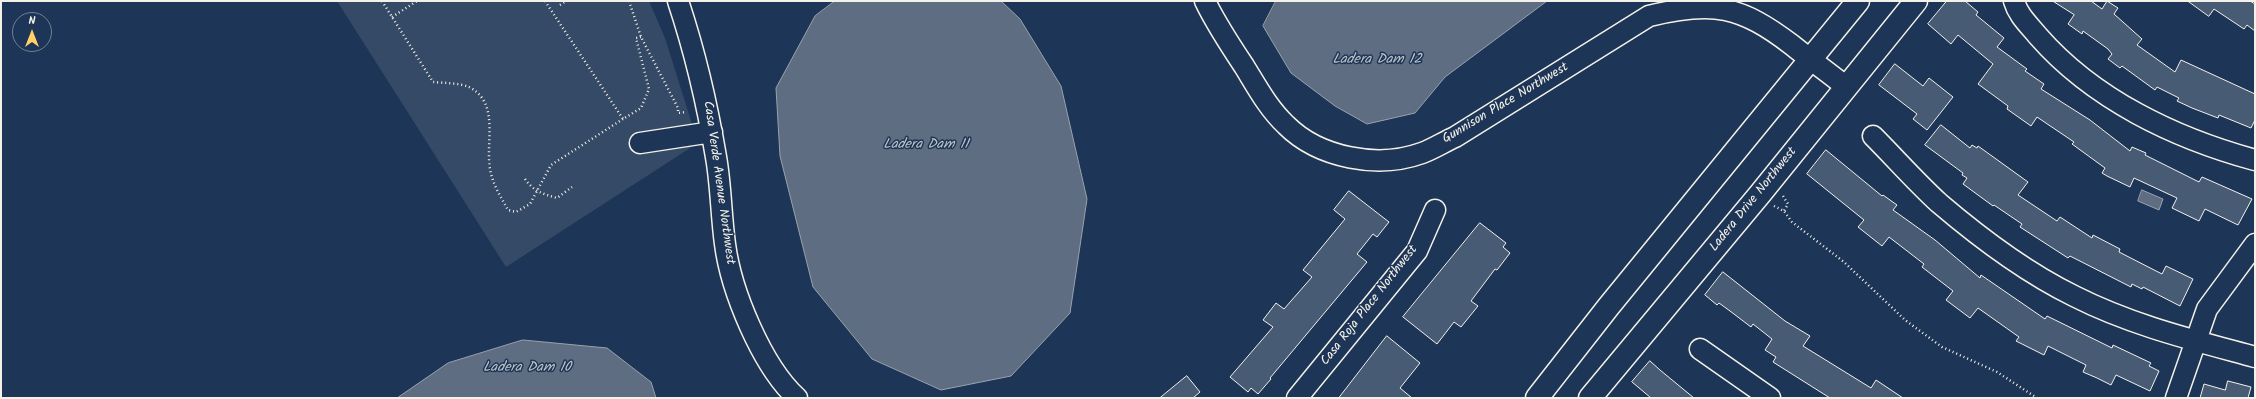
<!DOCTYPE html>
<html>
<head>
<meta charset="utf-8">
<style>
  body { margin:0 }
  #map { position:relative; width:2256px; height:399px; overflow:hidden; background:#1d3557; font-family:Kalam,sans-serif }
  canvas { display:block }
  .frame { position:absolute; inset:0; border:2px solid #f4f1e8; pointer-events:none }
  .north { position:absolute; left:12px; top:12px; width:40px; height:40px; box-sizing:border-box; background:#1d3557; border:1px solid #738091; border-radius:50%; rotate:0deg; font-size:11px; font-weight:700; line-height:16px; text-align:center; color:#f4f1e8 }
  .north::after { content:''; display:block; margin:auto; width:14px; height:18px; background:#ffd166; clip-path:polygon(50% 0,100% 100%,50% 72%,0 100%) }
</style>
</head>
<body>
<div id="map">
<canvas width="2256" height="399"></canvas>
<div class="frame"></div>
<div class="north">N</div>
</div>
<script>
const ctx = document.querySelector('canvas').getContext('2d');
ctx.lineJoin = 'round';
function paint(path, color) {
  ctx.fillStyle = color;
  ctx.fill(path, 'evenodd');
}
function stroke(path, color, width, dash) {
  ctx.strokeStyle = color;
  ctx.lineWidth = width;
  ctx.lineCap = dash ? 'butt' : 'round';
  ctx.setLineDash(dash || []);
  ctx.stroke(path);
}
function write(font, color, halo, rows, align = 'center') {
  ctx.font = font + ' Kalam,sans-serif';
  ctx.lineWidth = 3;
  ctx.setLineDash([]);
  ctx.textBaseline = 'middle';
  ctx.strokeStyle = halo;
  ctx.fillStyle = color;
  for (const [text, x, y, turn = 0] of rows) {
    ctx.save();
    ctx.translate(x, y);
    ctx.rotate((+turn || 0) * Math.PI / 180);
    ctx.textAlign = isNaN(turn) ? turn : align;
    if (halo) ctx.strokeText(text, 0, 0);
    ctx.fillText(text, 0, 0);
    ctx.restore();
  }
}
paint(new Path2D(`
  M 337,1 L 649,1 L 665,38 L 698,143 L 506,267 Z`), '#354a67');
const water = new Path2D(`
  M 835,1 L 1001,1 L 1020,19 L 1061,86 L 1087,199 L 1070,313 L 1011,376 L 941,390 L 872,359 L 813,287 L 780,156 L 776,88 L 815,16 Z
  M 1276,1 L 1547,1 L 1445,77 L 1415,113 L 1367,124 L 1335,106 L 1291,73 L 1263,26 Z
  M 2142,190 L 2163,199 L 2159,210 L 2138,201 Z
  M 523,340 L 607,348 L 651,382 L 656,398 L 397,398 L 448,363 Z`);
paint(water, '#5e6d82');
stroke(water, '#9aa2ab', 1);
const building = new Path2D(`
  M 1947,1 L 1965,1 L 1978,12 L 1976,15 L 2004,38 L 1997,47 L 2027,69 L 2025,71 L 2044,84 L 2041,89 L 2090,120 L 2130,151 L 2132,147 L 2146,153 L 2145,155 L 2199,182 L 2202,177 L 2252,199 L 2238,225 L 2205,209 L 2199,221 L 2172,208 L 2177,198 L 2134,178 L 2130,187 L 2107,176 L 2102,173 L 2105,168 L 2072,144 L 2074,142 L 2037,117 L 2031,126 L 2007,109 L 2008,106 L 1978,84 L 1993,64 L 1958,35 L 1951,44 L 1928,24 Z
  M 2053,1 L 2091,1 L 2102,9 L 2107,1 L 2118,8 L 2114,14 L 2142,39 L 2137,45 L 2175,72 L 2181,60 L 2255,94 L 2255,120 L 2251,128 L 2219,115 L 2218,118 L 2192,108 L 2177,101 L 2179,98 L 2157,87 L 2155,90 L 2122,66 L 2120,68 L 2108,59 L 2112,54 L 2108,49 L 2083,31 L 2082,34 L 2068,24 L 2074,15 Z
  M 2188,1 L 2250,1 L 2255,4 L 2255,31 L 2247,25 L 2244,29 L 2214,9 L 2209,16 Z
  M 1895,64 L 1923,86 L 1929,78 L 1953,97 L 1927,130 L 1913,119 L 1917,114 L 1879,85 Z
  M 1941,125 L 1970,148 L 1972,145 L 1977,148 L 1978,146 L 2028,182 L 2018,195 L 2057,221 L 2060,217 L 2092,238 L 2093,235 L 2120,249 L 2119,252 L 2162,274 L 2166,266 L 2193,279 L 2180,306 L 2143,287 L 2142,289 L 2132,284 L 2131,287 L 2070,256 L 2068,258 L 2020,227 L 2022,224 L 1994,205 L 1993,206 L 1963,184 L 1967,178 L 1962,175 L 1963,173 L 1925,145 Z
  M 1826,150 L 1882,196 L 1883,195 L 1897,205 L 1893,210 L 1935,240 L 1980,278 L 1981,275 L 2045,319 L 2047,316 L 2112,348 L 2113,345 L 2151,363 L 2149,366 L 2159,371 L 2150,391 L 2116,375 L 2111,385 L 2097,378 L 2083,372 L 2086,365 L 2048,346 L 2044,355 L 2016,341 L 2019,337 L 1978,308 L 1970,318 L 1946,300 L 1953,291 L 1922,267 L 1924,264 L 1889,237 L 1882,246 L 1858,227 L 1864,220 L 1807,174 Z
  M 1349,191 L 1389,222 L 1377,237 L 1373,234 L 1357,254 L 1367,262 L 1270,378 L 1271,379 L 1258,394 L 1251,388 L 1248,392 L 1230,377 L 1273,327 L 1263,320 L 1276,303 L 1284,309 L 1312,277 L 1303,270 L 1345,219 L 1334,210 Z
  M 1480,223 L 1506,243 L 1503,247 L 1510,253 L 1497,270 L 1495,269 L 1471,301 L 1478,306 L 1461,327 L 1454,322 L 1437,344 L 1403,317 Z
  M 1723,272 L 1785,321 L 1810,336 L 1803,346 L 1871,388 L 1876,380 L 1903,398 L 1830,398 L 1773,362 L 1776,357 L 1765,350 L 1772,339 L 1753,324 L 1751,327 L 1730,311 L 1719,303 L 1717,305 L 1705,295 Z
  M 1387,336 L 1420,363 L 1400,388 L 1412,398 L 1339,398 Z
  M 1650,361 L 1660,370 L 1694,398 L 1651,398 L 1632,382 Z
  M 1187,376 L 1200,392 L 1193,398 L 1160,398 Z
  M 2228,381 L 2251,387 L 2248,398 L 2200,398 L 2204,384 L 2225,390 Z`);
paint(building, '#485b74');
stroke(building, '#f4f1e8', 1);
const minor = new Path2D(`
  M 678,1 C 695,52 707,103 716,157 C 721,185 721,215 725,244 C 731,291 762,366 797,398
  M 1205,1 C 1216,24 1230,45 1244,66 C 1257,87 1268,108 1286,125 C 1319,158 1378,169 1422,153 C 1433,149 1444,142 1455,137 L 1649,16 C 1713,0 1741,6 1792,45 C 1809,59 1828,72 1845,86
  M 2014,1 C 2018,15 2028,24 2038,36 C 2093,99 2174,138 2255,160
  M 1873,136 C 1895,158 1916,182 1939,203 C 1980,238 2025,272 2074,296 C 2131,325 2193,340 2255,357
  M 640,143 L 712,132
  M 1700,349 L 1770,398
  M 1297,398 L 1417,251 L 1435,210
  M 2176,398 L 2207,309 L 2255,244`);
const major = new Path2D(`
  M 1537,398 L 1609,306 L 1858,1
  M 1590,398 L 1760,194 L 1916,1`);
stroke(minor, '#f4f1e8', 23);
stroke(major, '#f4f1e8', 25);
stroke(new Path2D(`
  M 382,1 L 433,82 C 444,83 460,83 469,87 C 503,104 482,149 492,177 C 495,188 502,199 508,210 L 516,212 L 530,204 L 551,165 L 623,119
  M 545,1 L 623,119 L 641,108 L 649,89 L 636,38 L 641,37
  M 629,1 L 641,37 L 678,108 L 678,113 L 686,112
  M 560,5 L 566,1
  M 392,17 L 417,1
  M 525,179 C 533,191 543,194 557,198 L 572,187
  M 1783,196 L 1788,204 L 1784,211
  M 1774,206 L 1784,211 L 1792,222 L 1844,262 L 1905,320 L 1942,347 L 1997,372 L 2037,398`), '#f4f1e8', 2.5, [1, 3]);
stroke(minor, '#1d3557', 20);
stroke(major, '#1d3557', 22);
write('13px', '#f4f1e8', '#1d3557', [
  ["Gunnison Place Northwest",1506,104,-31],
  ["Casa Verde Avenue Northwest",718,183,82],
  ["Ladera Drive Northwest",1754,200,-51],
  ["Casa Roja Place Northwest",1370,306,-52]
]);
write('italic 14px', '#c0c3c4', '#1d3557', [
  ["Ladera Dam 12",1377,61],
  ["Ladera Dam 11",926,146],
  ["Ladera Dam 10",527,369]
]);
</script>
</body>
</html>
